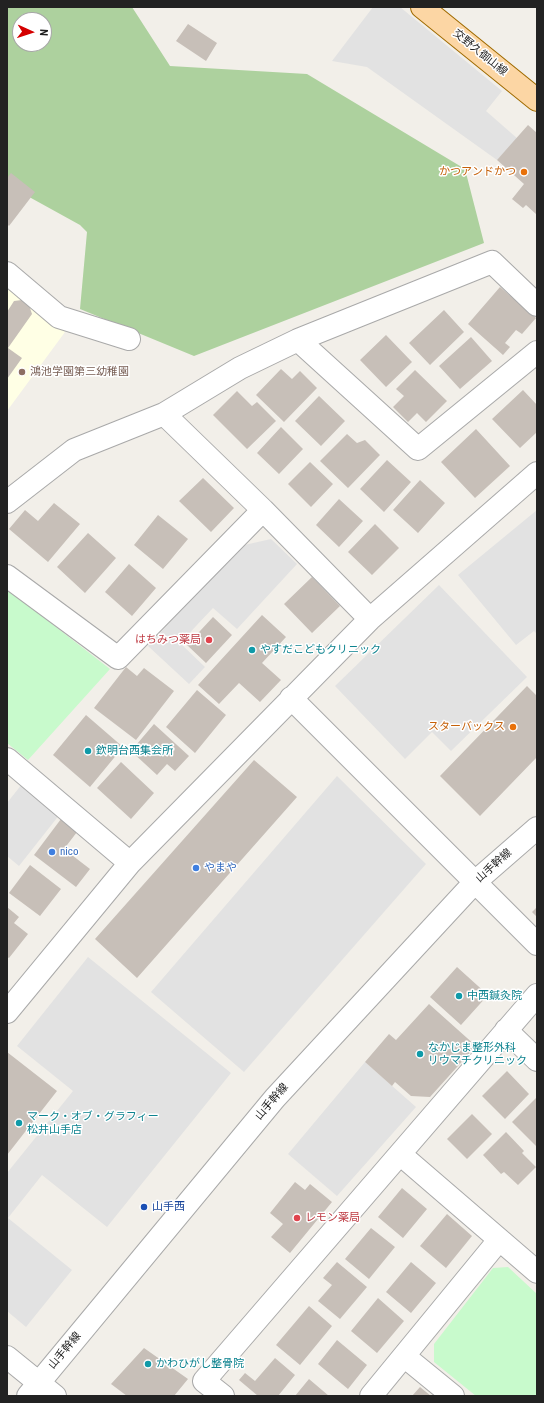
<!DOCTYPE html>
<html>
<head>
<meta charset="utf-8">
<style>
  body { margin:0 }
  #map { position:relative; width:544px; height:1403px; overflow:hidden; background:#f2efe9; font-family:"Roboto Condensed",sans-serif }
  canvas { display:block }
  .frame { position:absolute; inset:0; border:8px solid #222; pointer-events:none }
  .north { position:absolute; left:12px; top:12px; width:40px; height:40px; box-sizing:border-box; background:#fff; border:1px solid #a7a7a7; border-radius:50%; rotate:93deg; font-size:11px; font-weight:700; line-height:16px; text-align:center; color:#222 }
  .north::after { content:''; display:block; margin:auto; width:14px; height:18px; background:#d40000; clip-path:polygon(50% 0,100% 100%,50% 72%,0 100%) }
</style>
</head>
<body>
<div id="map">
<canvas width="544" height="1403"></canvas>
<div class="frame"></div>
<div class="north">N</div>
</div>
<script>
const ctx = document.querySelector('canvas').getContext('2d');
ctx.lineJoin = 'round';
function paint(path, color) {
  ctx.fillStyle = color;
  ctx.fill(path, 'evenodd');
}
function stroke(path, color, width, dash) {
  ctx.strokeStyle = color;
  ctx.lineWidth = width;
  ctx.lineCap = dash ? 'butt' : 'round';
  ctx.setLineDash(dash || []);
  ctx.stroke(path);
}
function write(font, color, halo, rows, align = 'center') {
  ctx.font = font + ' "Roboto Condensed","Noto Sans JP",sans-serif';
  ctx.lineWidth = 3;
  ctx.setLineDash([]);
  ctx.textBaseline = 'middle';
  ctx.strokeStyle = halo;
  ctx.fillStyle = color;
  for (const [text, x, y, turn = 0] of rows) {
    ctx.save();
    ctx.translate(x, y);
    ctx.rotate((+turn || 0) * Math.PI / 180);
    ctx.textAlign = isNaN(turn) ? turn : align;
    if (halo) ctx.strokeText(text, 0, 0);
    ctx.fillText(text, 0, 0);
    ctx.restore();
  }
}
paint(new Path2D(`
  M 7,282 L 65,332 L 7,411 Z`), '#ffffe5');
paint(new Path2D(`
  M 7,7 L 132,7 L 170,66 L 307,74 L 465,169 L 484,243 L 194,356 L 80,309 L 87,232 L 80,225 L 22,193 L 7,177 ZM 20,20 L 44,20 L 44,44 L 20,44 Z`), '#add19e');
paint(new Path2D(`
  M 7,589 L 110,669 L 28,760 L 7,743 Z
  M 508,1267 L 537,1294 L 537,1396 L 476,1396 L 434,1362 L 434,1344 L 493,1268 Z`), '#c8facc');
paint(new Path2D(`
  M 373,7 L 400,7 L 502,91 L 486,111 L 518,139 L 497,160 L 367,67 L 332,61 Z
  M 537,510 L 537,634 L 534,631 L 516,645 L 458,575 Z
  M 271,539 L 297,564 L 237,629 L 213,608 L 180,643 L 205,667 L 189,684 L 148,646 L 240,546 Z
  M 439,585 L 527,677 L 451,751 L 432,732 L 405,759 L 335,686 Z
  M 337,776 L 426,864 L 244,1072 L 151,992 Z
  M 22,784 L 60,814 L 19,866 L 7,856 L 7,803 Z
  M 88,957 L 231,1073 L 107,1227 L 42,1175 L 8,1218 L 72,1270 L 26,1327 L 7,1311 L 7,1173 L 73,1091 L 17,1046 Z
  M 365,1062 L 416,1107 L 337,1196 L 288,1154 Z`), '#e2e2e2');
paint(new Path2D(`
  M 188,24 L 217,43 L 206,61 L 176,41 Z
  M 528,125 L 537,133 L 537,212 L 536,214 L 526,205 L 523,208 L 512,199 L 524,184 L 497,160 Z
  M 11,173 L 35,192 L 9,226 L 7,224 L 7,178 Z
  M 500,287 L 536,318 L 522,334 L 516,330 L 505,343 L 510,347 L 503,355 L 468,324 Z
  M 22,300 L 29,305 L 32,314 L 8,348 L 22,358 L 7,379 L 7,312 L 14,301 Z
  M 444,310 L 464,332 L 430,365 L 409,343 Z
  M 386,335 L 412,362 L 386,387 L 360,360 Z
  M 471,337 L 492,361 L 460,389 L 439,366 Z
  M 281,369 L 292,379 L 300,371 L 317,388 L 284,422 L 256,395 Z
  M 415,370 L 447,401 L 426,422 L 417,413 L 408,422 L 393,407 L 404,396 L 396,389 Z
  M 523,390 L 537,405 L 537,432 L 520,448 L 492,419 Z
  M 237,391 L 252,406 L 257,402 L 276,421 L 247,449 L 213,415 Z
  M 319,396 L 345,421 L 321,446 L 295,421 Z
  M 281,427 L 303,449 L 279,474 L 257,453 Z
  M 476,429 L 510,466 L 475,498 L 441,462 Z
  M 347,434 L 357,443 L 365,440 L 380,455 L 348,488 L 320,461 Z
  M 387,460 L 411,482 L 384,512 L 360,489 Z
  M 310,462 L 333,484 L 311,507 L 288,484 Z
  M 203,478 L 234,508 L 211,532 L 179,501 Z
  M 420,480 L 445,503 L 418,533 L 393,510 Z
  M 339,499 L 363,521 L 339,547 L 316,525 Z
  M 54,503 L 80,524 L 48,562 L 9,529 L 25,510 L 38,521 Z
  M 158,515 L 188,539 L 163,569 L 134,545 Z
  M 375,524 L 399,548 L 372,575 L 348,552 Z
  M 88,533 L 116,558 L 85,593 L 57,567 Z
  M 129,564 L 156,588 L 132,616 L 105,592 Z
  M 312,577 L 340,606 L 312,633 L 284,604 Z
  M 262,615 L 286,637 L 262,663 L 281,680 L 260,702 L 239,683 L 219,704 L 198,685 Z
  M 213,617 L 232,635 L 206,663 L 187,645 Z
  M 126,667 L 137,676 L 144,668 L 174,691 L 136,740 L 94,708 Z
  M 527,686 L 537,696 L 537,757 L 480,816 L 440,776 Z
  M 197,690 L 226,715 L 195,753 L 166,727 Z
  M 86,715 L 123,747 L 90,787 L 53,755 Z
  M 154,724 L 189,756 L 175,771 L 167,764 L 157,775 L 131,751 Z
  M 254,760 L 297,797 L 137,978 L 95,939 Z
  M 121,762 L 154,793 L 131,819 L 97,788 Z
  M 61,819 L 77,832 L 64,849 L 90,869 L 76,887 L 34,855 Z
  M 30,865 L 61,889 L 40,916 L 9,893 Z
  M 7,907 L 19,917 L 14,923 L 28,934 L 9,958 L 7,957 Z
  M 537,907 L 537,917 L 532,912 Z
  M 457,967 L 488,995 L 461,1025 L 430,997 Z
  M 429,1004 L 476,1046 L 430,1097 L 411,1096 L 395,1082 L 392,1086 L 365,1062 L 389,1034 L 396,1040 Z
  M 7,1052 L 57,1091 L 7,1155 Z
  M 507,1071 L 529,1094 L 505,1119 L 482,1096 Z
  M 537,1097 L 537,1147 L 512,1122 Z
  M 472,1114 L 492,1134 L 467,1159 L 447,1139 Z
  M 506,1132 L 524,1151 L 522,1153 L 536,1167 L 518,1185 L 504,1172 L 501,1174 L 483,1155 Z
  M 295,1182 L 305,1190 L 310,1184 L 332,1202 L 290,1253 L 271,1237 L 283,1224 L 270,1213 Z
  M 402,1188 L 427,1209 L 403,1238 L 378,1217 Z
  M 447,1214 L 472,1236 L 446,1268 L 420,1246 Z
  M 371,1228 L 395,1247 L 369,1279 L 345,1259 Z
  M 337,1262 L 367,1287 L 340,1319 L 318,1301 L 332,1285 L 323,1278 Z
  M 411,1262 L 436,1283 L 411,1313 L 386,1292 Z
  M 378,1298 L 404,1321 L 377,1353 L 351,1331 Z
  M 309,1306 L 332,1326 L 300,1365 L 276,1345 Z
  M 337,1340 L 367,1365 L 348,1389 L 318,1364 Z
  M 144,1348 L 188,1379 L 174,1396 L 127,1396 L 111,1384 Z
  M 275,1358 L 295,1375 L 278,1396 L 258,1396 L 239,1380 L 245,1373 L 255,1381 Z
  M 309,1379 L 329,1396 L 295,1396 Z
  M 420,1387 L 431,1396 L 412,1396 Z`), '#c7bfb8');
const minor = new Path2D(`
  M 7,273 L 59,317 L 129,339
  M 298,340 L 418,449 L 537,352
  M 164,414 L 263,510 L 370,619
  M 7,502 L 74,450 L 164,414 L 240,368 L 298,340 L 492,262 L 537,305
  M 7,576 L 118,658 L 263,510
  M 291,698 L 537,944
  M 7,759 L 130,863
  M 7,1012 L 130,863 L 370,619 L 537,473
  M 506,1030 L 537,1060
  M 400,1154 L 537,1272
  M 404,1356 L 453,1396
  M 7,1357 L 55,1396
  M 28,1396 L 275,1098 L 475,882 L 537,828
  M 223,1396 L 204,1381 L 537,995
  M 371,1396 L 499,1240`);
const major = new Path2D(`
  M 422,7 L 537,100`);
stroke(minor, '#a9a9a9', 24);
stroke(major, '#a06b00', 24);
stroke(minor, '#fff', 22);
stroke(major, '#fcd6a4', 22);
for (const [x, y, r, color] of [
  [524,172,4,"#e8710a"],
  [22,372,4,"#8d6e63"],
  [209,640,4,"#e0444e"],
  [252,650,4,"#0f9aa8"],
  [513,727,4,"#e8710a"],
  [88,751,4,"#0f9aa8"],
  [52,852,4,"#3f7fe0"],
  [196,868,4,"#3f7fe0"],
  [459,996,4,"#0f9aa8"],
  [420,1054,4,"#0f9aa8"],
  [19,1123,4,"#0f9aa8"],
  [144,1207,4,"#1a4fb4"],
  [297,1218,4,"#e0444e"],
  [148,1364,4,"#0f9aa8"]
]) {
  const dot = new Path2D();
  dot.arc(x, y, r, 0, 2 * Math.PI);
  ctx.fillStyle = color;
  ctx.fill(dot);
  stroke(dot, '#fff', 1.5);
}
write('11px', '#222', '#fff', [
  ["交野久御山線",480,53,39],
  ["山手幹線",494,866,-42],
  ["山手幹線",272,1102,-49],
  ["山手幹線",65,1351,-50]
]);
write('11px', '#c56008', '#fff', [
  ["かつアンドかつ",516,172],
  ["スターバックス",505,727]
], 'right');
write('11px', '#785e54', '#fff', [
  ["鴻池学園第三幼稚園",30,372]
], 'left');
write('11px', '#be3a42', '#fff', [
  ["はちみつ薬局",201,640],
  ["レモン薬局",305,1218,"left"]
], 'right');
write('11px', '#0d838f', '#fff', [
  ["やすだこどもクリニック",260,650],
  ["欽明台西集会所",96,751],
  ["中西鍼灸院",467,996],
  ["なかじま整形外科",428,1048],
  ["リウマチクリニック",428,1061],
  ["マーク・オブ・グラフィー",27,1117],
  ["松井山手店",27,1130],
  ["かわひがし整骨院",156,1364]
], 'left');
write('11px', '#366cbe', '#fff', [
  ["nico",60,852],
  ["やまや",204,868]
], 'left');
write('11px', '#164399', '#fff', [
  ["山手西",152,1207]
], 'left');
</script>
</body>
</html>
